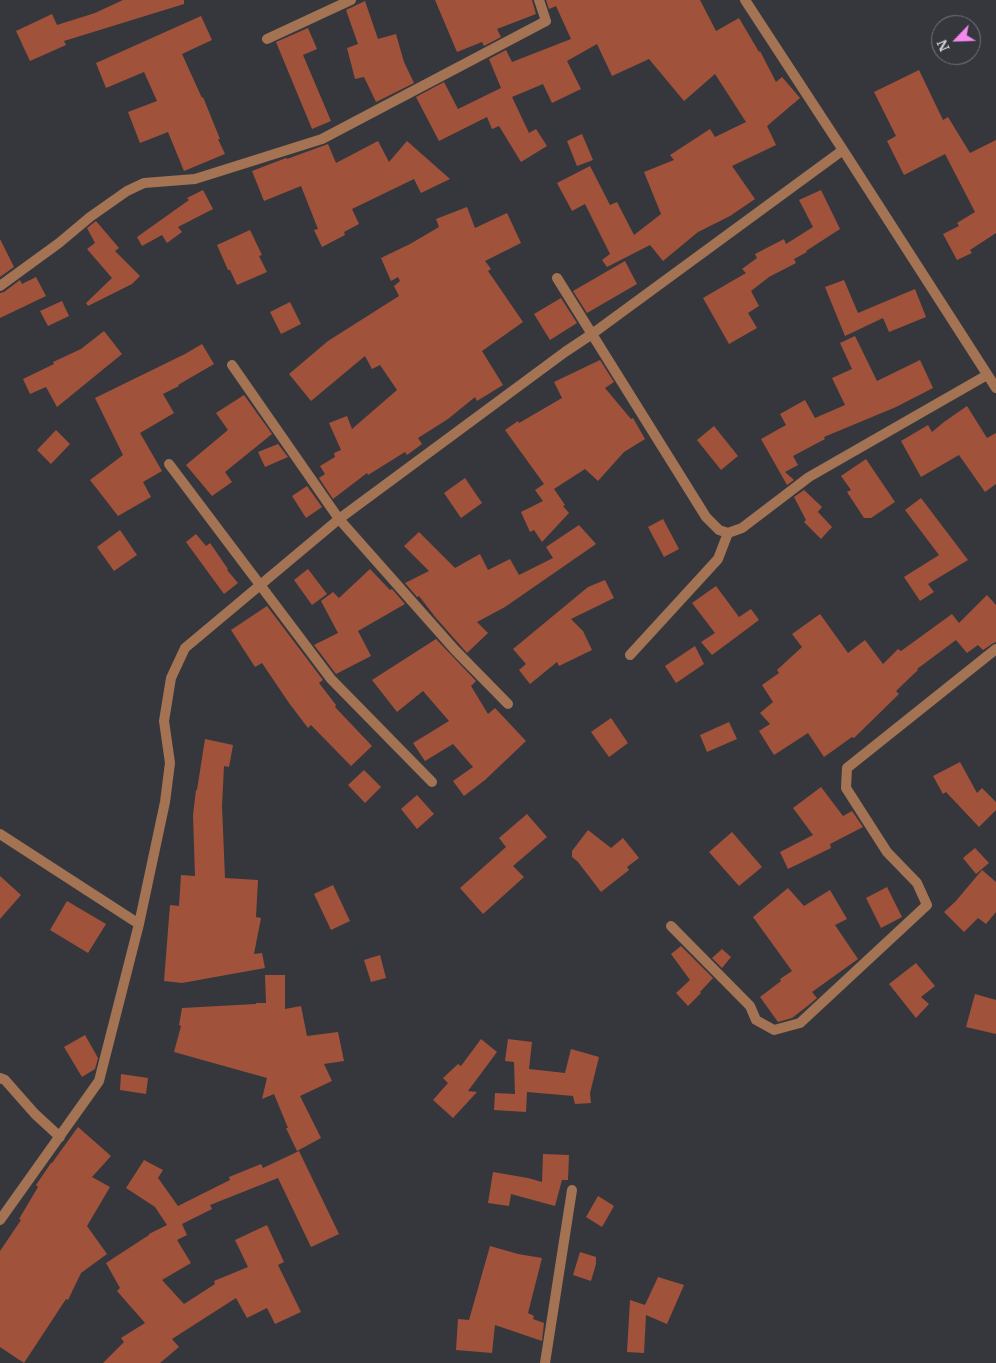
<!DOCTYPE html>
<html>
<head>
<meta charset="utf-8">
<style>
  body { margin:0 }
  #map { position:relative; width:996px; height:1363px; overflow:hidden; background:#36373d; font-family:Merriweather,serif }
  canvas { display:block }
  .north { position:absolute; left:931px; top:15px; width:50px; height:50px; box-sizing:border-box; background:#36373d; border:1px solid #75767b; border-radius:50%; rotate:246deg; font-size:14px; font-weight:700; line-height:20px; text-align:center; color:#d3d4d8 }
  .north::after { content:''; display:block; margin:auto; width:18px; height:22px; background:#f589ef; clip-path:polygon(50% 0,100% 100%,50% 72%,0 100%) }
</style>
</head>
<body>
<div id="map">
<canvas width="996" height="1363"></canvas>
<div class="north">N</div>
</div>
<script>
const ctx = document.querySelector('canvas').getContext('2d');
ctx.lineJoin = 'round';
function paint(path, color) {
  ctx.fillStyle = color;
  ctx.fill(path, 'evenodd');
}
function stroke(path, color, width, dash) {
  ctx.strokeStyle = color;
  ctx.lineWidth = width;
  ctx.lineCap = dash ? 'butt' : 'round';
  ctx.setLineDash(dash || []);
  ctx.stroke(path);
}
paint(new Path2D(`
  M 123,0 L 184,0 L 184,4 L 64,41 L 66,45 L 30,61 L 16,31 L 52,14 L 57,25 L 95,13 Z
  M 435,0 L 532,0 L 536,14 L 497,29 L 501,37 L 484,46 L 482,42 L 457,52 Z
  M 546,0 L 700,0 L 716,31 L 739,18 L 759,52 L 760,51 L 776,82 L 782,77 L 800,98 L 767,126 L 776,145 L 732,166 L 755,199 L 730,216 L 698,232 L 663,261 L 650,245 L 607,267 L 602,260 L 610,254 L 585,204 L 572,211 L 557,183 L 590,166 L 610,205 L 617,202 L 634,235 L 661,214 L 644,172 L 674,160 L 670,155 L 710,129 L 715,137 L 746,122 L 715,74 L 684,101 L 649,59 L 612,76 L 597,44 L 567,61 L 581,89 L 552,103 L 543,84 L 512,97 L 529,133 L 536,129 L 547,146 L 521,162 L 499,126 L 492,129 L 487,117 L 439,141 L 416,97 L 444,82 L 458,109 L 501,88 L 489,59 L 506,50 L 512,62 L 571,39 L 556,6 L 549,9 Z
  M 365,1 L 378,39 L 396,34 L 404,62 L 414,83 L 376,102 L 364,77 L 355,79 L 347,48 L 358,44 L 346,10 Z
  M 201,16 L 212,40 L 182,54 L 202,98 L 203,97 L 220,139 L 218,139 L 225,154 L 184,171 L 168,132 L 140,143 L 128,112 L 157,101 L 144,72 L 106,88 L 96,63 Z
  M 308,28 L 317,49 L 303,55 L 331,121 L 312,129 L 276,42 Z
  M 919,70 L 943,120 L 948,117 L 970,153 L 996,140 L 996,233 L 970,250 L 972,253 L 957,260 L 943,234 L 959,226 L 957,223 L 975,212 L 945,154 L 904,175 L 887,141 L 896,136 L 874,92 Z
  M 582,134 L 593,160 L 577,166 L 567,141 Z
  M 378,141 L 389,162 L 407,141 L 450,179 L 421,193 L 414,179 L 352,209 L 359,224 L 344,232 L 345,235 L 322,247 L 314,230 L 318,229 L 301,186 L 264,201 L 252,171 L 286,158 L 287,159 L 328,144 L 336,163 Z
  M 203,190 L 213,209 L 178,227 L 182,232 L 167,243 L 162,235 L 142,246 L 137,237 L 189,200 L 187,198 Z
  M 821,190 L 840,229 L 806,251 L 807,252 L 794,259 L 796,263 L 769,277 L 751,291 L 759,306 L 748,313 L 757,328 L 729,344 L 703,298 L 746,273 L 742,269 L 757,258 L 755,254 L 784,239 L 786,244 L 813,227 L 799,200 Z
  M 467,207 L 475,228 L 507,213 L 521,243 L 485,261 L 491,269 L 488,271 L 523,322 L 482,351 L 503,385 L 477,401 L 475,397 L 448,419 L 418,438 L 422,444 L 407,455 L 405,452 L 368,475 L 367,473 L 333,499 L 319,478 L 325,474 L 320,466 L 335,457 L 334,453 L 341,450 L 329,423 L 347,416 L 352,429 L 397,390 L 380,365 L 372,369 L 365,356 L 311,401 L 289,374 L 328,341 L 399,296 L 394,286 L 400,281 L 398,277 L 391,281 L 381,258 L 410,244 L 439,227 L 436,219 Z
  M 96,221 L 119,248 L 115,251 L 140,276 L 132,284 L 88,306 L 86,303 L 112,278 L 87,249 L 95,243 L 87,228 Z
  M 250,230 L 262,255 L 259,256 L 267,272 L 237,285 L 230,270 L 228,270 L 217,245 Z
  M 0,239 L 14,267 L 0,277 Z
  M 625,261 L 637,284 L 587,313 L 573,291 Z
  M 36,277 L 46,296 L 0,318 L 0,293 L 4,292 L 20,280 L 22,284 Z
  M 844,280 L 858,313 L 915,289 L 926,317 L 889,332 L 883,318 L 845,336 L 825,287 Z
  M 561,298 L 577,323 L 550,340 L 534,314 Z
  M 62,301 L 69,316 L 48,326 L 40,311 Z
  M 290,302 L 301,324 L 281,334 L 270,312 Z
  M 104,331 L 122,354 L 57,407 L 46,387 L 30,394 L 23,379 L 54,364 L 53,362 L 81,349 Z
  M 855,336 L 877,381 L 920,360 L 933,388 L 896,407 L 824,437 L 825,439 L 793,456 L 798,465 L 785,472 L 794,480 L 787,485 L 761,439 L 786,425 L 780,414 L 805,400 L 815,418 L 845,405 L 832,378 L 852,369 L 840,343 Z
  M 202,344 L 214,364 L 178,385 L 179,386 L 163,394 L 174,413 L 140,433 L 162,471 L 143,482 L 151,497 L 118,516 L 90,480 L 123,455 L 95,398 L 185,354 Z
  M 600,360 L 614,382 L 605,388 L 631,419 L 633,418 L 645,439 L 624,452 L 598,481 L 585,469 L 554,489 L 565,505 L 563,506 L 569,513 L 542,542 L 534,530 L 530,532 L 521,512 L 543,501 L 535,490 L 544,484 L 505,430 L 518,421 L 519,423 L 562,398 L 554,382 Z
  M 244,395 L 272,434 L 225,472 L 232,482 L 212,496 L 186,465 L 228,430 L 216,413 Z
  M 967,406 L 987,438 L 996,433 L 996,484 L 985,492 L 959,455 L 921,477 L 901,441 L 928,425 L 932,432 L 944,422 Z
  M 714,426 L 738,456 L 721,470 L 697,440 Z
  M 56,430 L 70,444 L 51,464 L 37,450 Z
  M 278,444 L 288,457 L 265,467 L 258,452 Z
  M 866,459 L 895,502 L 871,518 L 864,518 L 847,492 L 851,490 L 841,476 Z
  M 465,478 L 482,503 L 461,518 L 444,493 Z
  M 307,486 L 322,507 L 306,518 L 292,496 Z
  M 804,490 L 822,507 L 816,514 L 818,512 L 832,527 L 821,539 L 804,522 L 806,520 L 794,497 Z
  M 921,498 L 968,560 L 928,584 L 934,592 L 920,601 L 904,577 L 939,555 L 905,510 Z
  M 663,519 L 679,549 L 664,557 L 648,527 Z
  M 579,525 L 596,544 L 505,607 L 477,622 L 488,633 L 467,653 L 436,618 L 419,596 L 417,597 L 405,583 L 429,571 L 404,546 L 419,532 L 455,568 L 480,554 L 488,570 L 510,559 L 519,575 L 553,558 L 546,547 Z
  M 120,530 L 137,555 L 114,571 L 97,547 Z
  M 196,534 L 206,546 L 210,543 L 228,569 L 227,570 L 238,583 L 224,594 L 186,542 Z
  M 308,569 L 327,594 L 312,605 L 294,580 Z
  M 370,569 L 390,590 L 392,589 L 405,604 L 358,631 L 371,656 L 336,674 L 314,645 L 338,633 L 321,601 L 333,592 L 339,598 Z
  M 605,580 L 614,598 L 571,619 L 583,631 L 592,650 L 559,666 L 557,662 L 530,684 L 519,670 L 526,664 L 513,649 L 588,587 Z
  M 716,586 L 739,617 L 751,609 L 759,620 L 712,655 L 701,642 L 715,633 L 692,603 Z
  M 987,595 L 996,605 L 996,642 L 992,644 L 983,650 L 978,645 L 967,653 L 956,640 L 917,669 L 918,670 L 896,691 L 899,694 L 854,738 L 852,737 L 824,757 L 808,733 L 774,755 L 759,731 L 770,724 L 760,713 L 773,702 L 762,685 L 779,673 L 777,670 L 802,647 L 792,634 L 820,614 L 848,653 L 865,640 L 883,664 L 898,649 L 901,651 L 952,614 L 959,623 Z
  M 267,606 L 323,680 L 319,683 L 336,705 L 335,707 L 372,746 L 351,766 L 311,725 L 308,728 L 289,703 L 262,663 L 255,667 L 231,630 Z
  M 436,639 L 476,681 L 471,686 L 488,714 L 495,708 L 526,741 L 485,780 L 464,796 L 453,781 L 473,767 L 453,744 L 425,761 L 413,743 L 449,721 L 423,691 L 397,712 L 372,680 Z
  M 695,646 L 704,664 L 676,683 L 665,666 Z
  M 611,718 L 628,743 L 609,757 L 591,732 Z
  M 729,722 L 737,739 L 707,752 L 700,735 Z
  M 205,739 L 233,745 L 229,767 L 224,766 L 222,806 L 225,878 L 258,880 L 256,917 L 261,918 L 254,954 L 262,953 L 265,968 L 182,983 L 164,981 L 170,905 L 179,906 L 181,875 L 195,876 L 193,815 L 196,790 L 197,790 Z
  M 960,762 L 977,793 L 982,788 L 996,802 L 996,810 L 979,827 L 946,792 L 943,794 L 933,776 Z
  M 364,770 L 381,787 L 365,803 L 348,785 Z
  M 821,787 L 843,816 L 852,811 L 863,827 L 830,844 L 831,848 L 788,869 L 780,852 L 813,835 L 793,808 Z
  M 417,795 L 434,814 L 417,829 L 401,809 Z
  M 527,814 L 547,837 L 513,866 L 524,877 L 483,914 L 460,888 L 506,847 L 499,838 Z
  M 588,830 L 611,848 L 623,838 L 639,858 L 627,867 L 629,870 L 601,892 L 578,862 L 572,857 L 572,851 Z
  M 732,832 L 762,867 L 739,886 L 709,852 Z
  M 975,848 L 989,863 L 976,874 L 963,858 Z
  M 982,870 L 996,882 L 996,912 L 986,924 L 978,918 L 964,932 L 944,912 L 955,902 Z
  M 0,876 L 21,895 L 0,919 Z
  M 333,885 L 350,921 L 331,930 L 314,894 Z
  M 887,887 L 902,917 L 881,928 L 866,898 Z
  M 788,888 L 804,906 L 830,890 L 847,919 L 835,925 L 858,959 L 812,992 L 817,998 L 810,1004 L 792,1018 L 778,1022 L 760,997 L 781,981 L 780,979 L 792,971 L 753,917 Z
  M 67,901 L 106,924 L 88,953 L 50,930 Z
  M 681,946 L 713,978 L 700,992 L 701,993 L 688,1006 L 676,993 L 690,980 L 671,954 Z
  M 722,949 L 731,957 L 722,968 L 712,958 Z
  M 380,955 L 386,978 L 371,982 L 364,960 Z
  M 916,963 L 935,986 L 921,997 L 929,1004 L 916,1018 L 889,984 Z
  M 265,975 L 285,975 L 285,1009 L 301,1006 L 307,1036 L 338,1032 L 344,1061 L 324,1064 L 332,1081 L 300,1096 L 321,1138 L 297,1151 L 286,1128 L 288,1128 L 274,1094 L 262,1099 L 267,1078 L 174,1052 L 181,1026 L 179,1025 L 182,1008 L 256,1004 L 256,1003 L 266,1003 Z
  M 975,994 L 996,1000 L 996,1034 L 966,1027 Z
  M 85,1035 L 98,1058 L 95,1069 L 82,1077 L 64,1047 Z
  M 481,1039 L 497,1052 L 468,1091 L 477,1092 L 453,1118 L 433,1100 L 448,1083 L 443,1078 L 458,1064 L 461,1066 Z
  M 508,1039 L 532,1042 L 529,1069 L 565,1073 L 571,1049 L 599,1057 L 590,1093 L 591,1103 L 575,1104 L 573,1096 L 527,1092 L 526,1112 L 494,1110 L 495,1093 L 515,1094 L 514,1062 L 505,1061 Z
  M 121,1074 L 148,1078 L 146,1094 L 120,1090 Z
  M 78,1127 L 111,1156 L 92,1177 L 110,1187 L 87,1226 L 107,1254 L 81,1273 L 68,1300 L 66,1299 L 24,1363 L 0,1347 L 0,1251 L 21,1220 L 19,1219 L 38,1187 L 36,1185 L 51,1163 L 52,1163 Z
  M 299,1151 L 339,1234 L 311,1247 L 278,1178 L 210,1205 L 212,1209 L 182,1224 L 187,1235 L 177,1240 L 191,1263 L 162,1280 L 184,1304 L 215,1284 L 214,1281 L 248,1267 L 235,1240 L 267,1225 L 284,1262 L 278,1265 L 301,1312 L 275,1324 L 267,1308 L 247,1318 L 236,1298 L 172,1339 L 179,1347 L 160,1363 L 103,1363 L 124,1342 L 121,1338 L 145,1323 L 117,1291 L 120,1288 L 106,1263 L 149,1235 L 149,1234 L 167,1225 L 155,1207 L 126,1188 L 144,1160 L 163,1170 L 158,1178 L 178,1206 L 230,1180 L 229,1177 L 261,1164 L 263,1168 Z
  M 543,1154 L 569,1155 L 568,1180 L 562,1180 L 555,1206 L 511,1194 L 509,1206 L 488,1203 L 493,1172 L 528,1178 L 542,1182 Z
  M 598,1196 L 614,1206 L 602,1227 L 586,1217 Z
  M 490,1246 L 518,1254 L 542,1258 L 528,1313 L 534,1316 L 533,1319 L 544,1323 L 542,1341 L 495,1325 L 492,1353 L 456,1350 L 458,1319 L 469,1320 Z
  M 580,1252 L 596,1257 L 596,1264 L 591,1281 L 573,1275 Z
  M 658,1277 L 684,1285 L 667,1324 L 646,1315 L 644,1353 L 627,1352 L 630,1300 L 645,1305 Z`), '#a1523b');
stroke(new Path2D(`
  M 745,0 L 843,150 L 996,388
  M 267,39 L 351,0
  M 557,278 L 706,517 L 719,530 L 728,533 L 742,528 L 809,477 L 987,375
  M 0,286 L 59,243 L 90,217 L 127,191 L 144,183 L 195,179 L 322,139 L 546,21 L 539,0
  M 232,365 L 339,519 L 455,650 L 508,704
  M 169,464 L 331,679 L 432,782
  M 630,655 L 718,559 L 728,533
  M 0,834 L 139,924
  M 671,926 L 750,1006 L 756,1020 L 774,1030 L 800,1023 L 927,905 L 917,883 L 887,852 L 846,788 L 847,768 L 996,649
  M 0,1078 L 5,1080 L 35,1114 L 60,1137
  M 0,1220 L 99,1081 L 139,924 L 165,802 L 170,763 L 164,721 L 171,678 L 185,648 L 339,519 L 565,352 L 592,334 L 843,150
  M 545,1363 L 572,1190`), '#a47353', 10);
</script>
</body>
</html>
